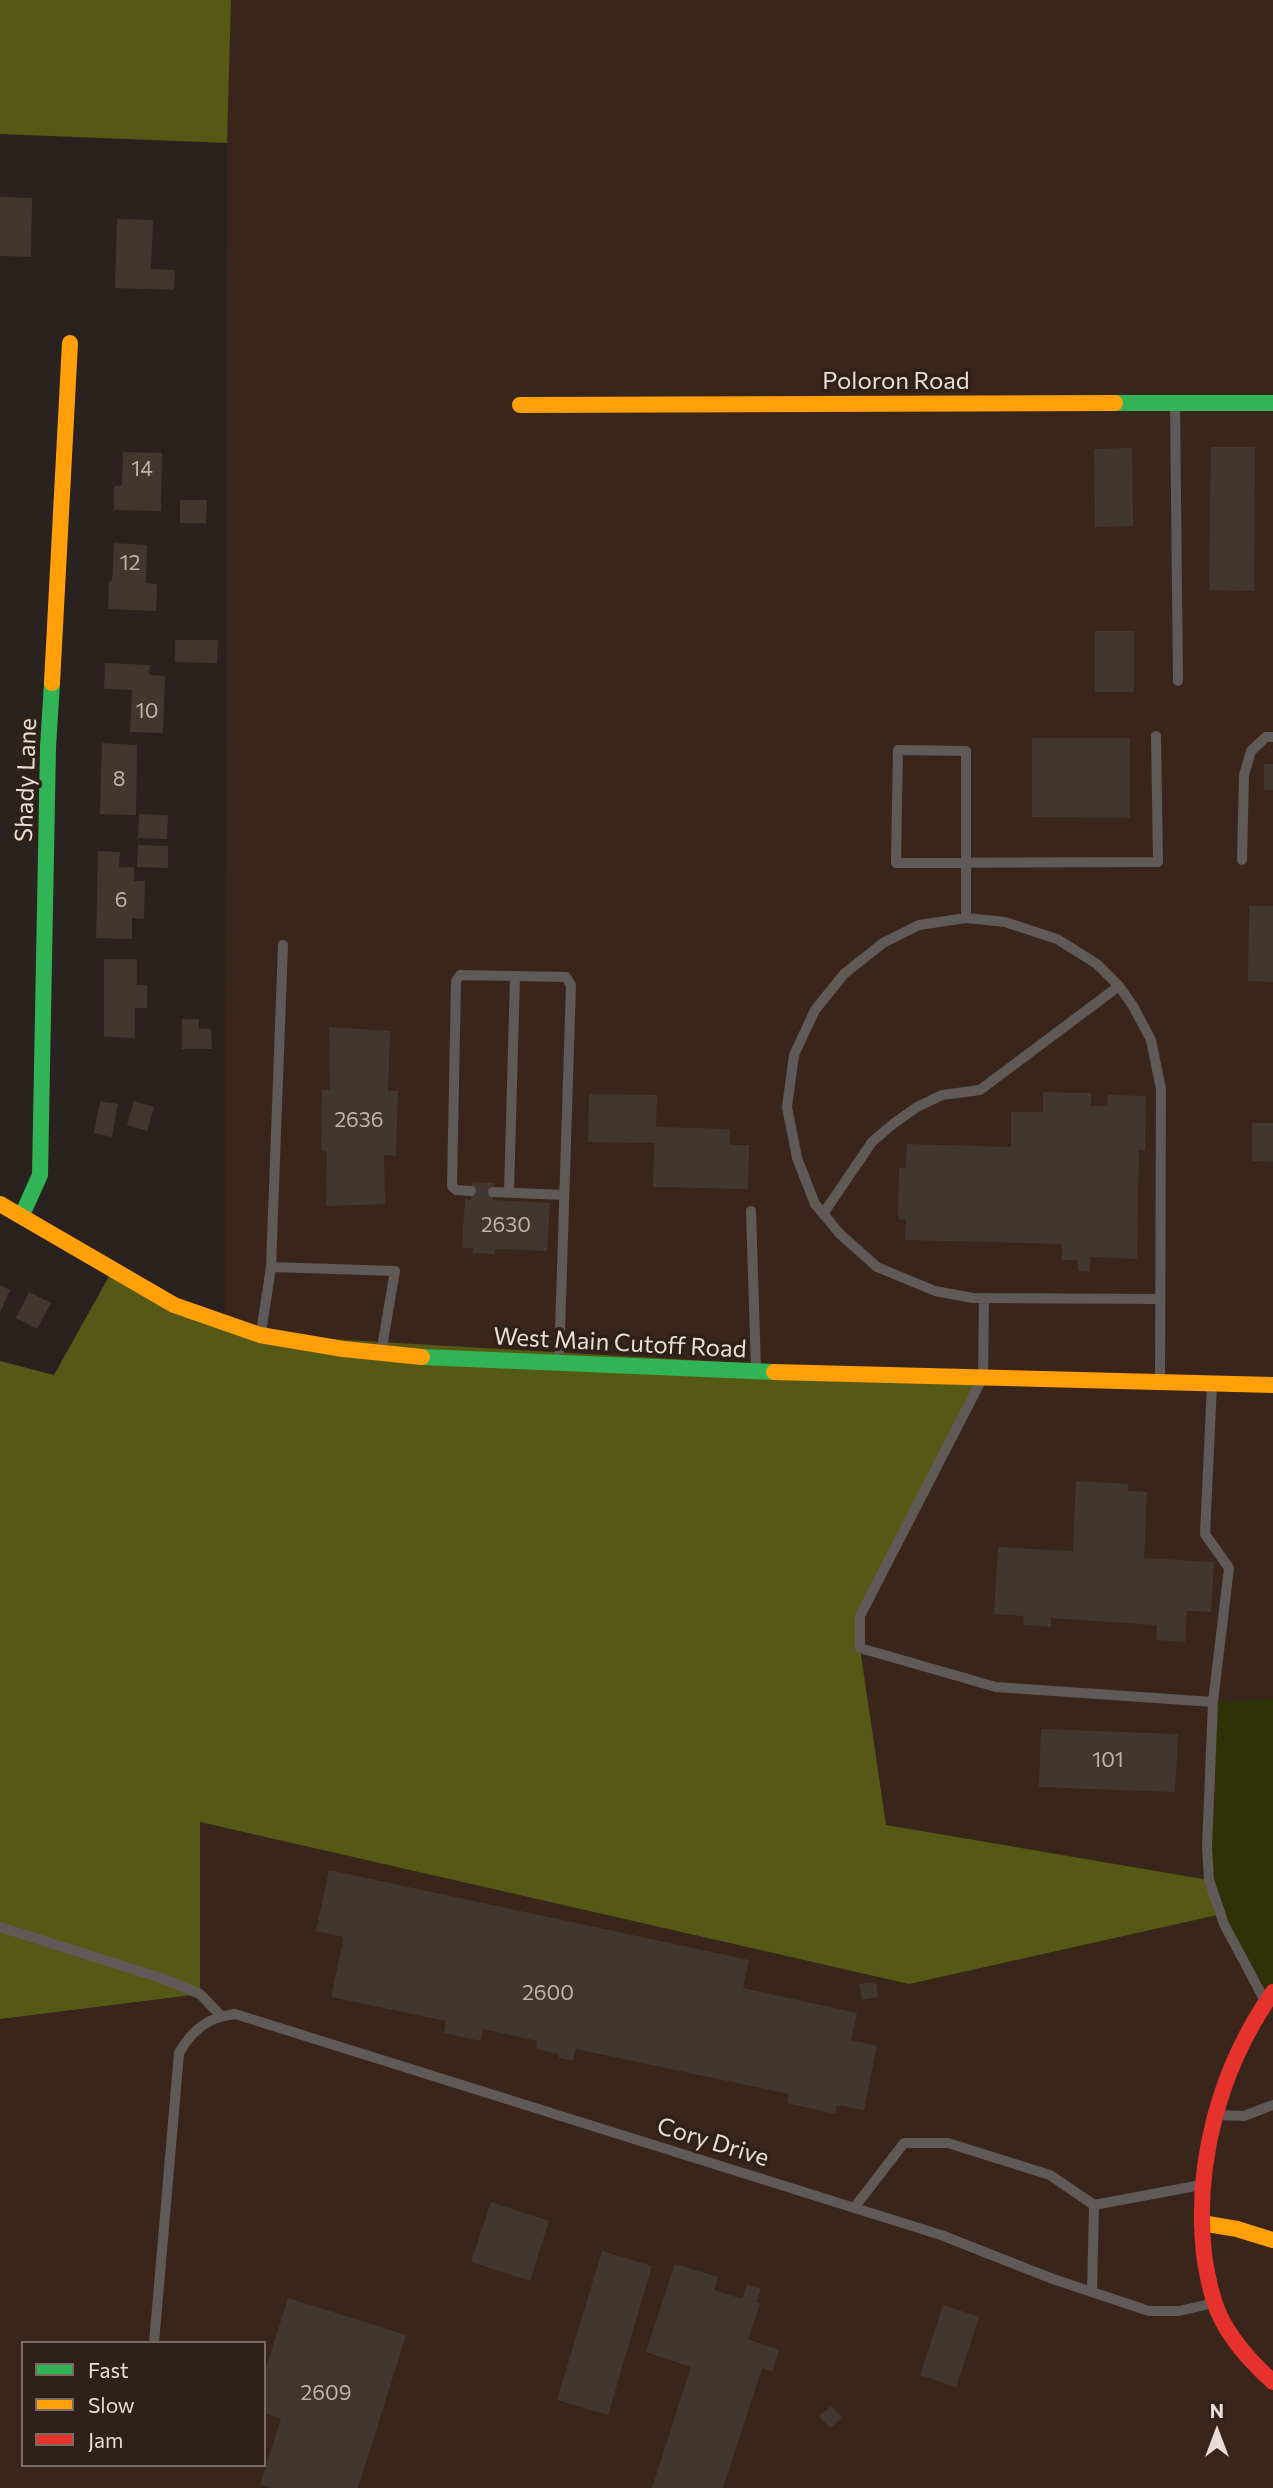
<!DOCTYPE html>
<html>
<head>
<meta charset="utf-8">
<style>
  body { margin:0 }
  #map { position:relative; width:1273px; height:2488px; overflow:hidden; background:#2a221e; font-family:Commissioner,sans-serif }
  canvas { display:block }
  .legend { position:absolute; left:21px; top:2341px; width:245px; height:126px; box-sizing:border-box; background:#302118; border:2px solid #7a6c64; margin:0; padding:9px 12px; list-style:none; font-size:21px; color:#e8ddd7 }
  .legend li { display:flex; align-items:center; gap:14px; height:35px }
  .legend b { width:35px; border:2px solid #7a6c64 }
  .north { position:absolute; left:1182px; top:2397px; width:70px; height:70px; -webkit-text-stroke:5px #302118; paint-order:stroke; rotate:0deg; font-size:19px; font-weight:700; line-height:28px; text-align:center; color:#e8ddd7 }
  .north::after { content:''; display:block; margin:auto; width:24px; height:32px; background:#e8ddd7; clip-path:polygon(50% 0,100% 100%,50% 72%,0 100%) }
</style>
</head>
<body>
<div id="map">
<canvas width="1273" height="2488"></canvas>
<ul class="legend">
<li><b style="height:9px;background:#30b455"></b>Fast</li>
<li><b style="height:9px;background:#ff9f0a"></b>Slow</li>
<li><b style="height:9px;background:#e5322d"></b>Jam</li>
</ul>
<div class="north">N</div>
</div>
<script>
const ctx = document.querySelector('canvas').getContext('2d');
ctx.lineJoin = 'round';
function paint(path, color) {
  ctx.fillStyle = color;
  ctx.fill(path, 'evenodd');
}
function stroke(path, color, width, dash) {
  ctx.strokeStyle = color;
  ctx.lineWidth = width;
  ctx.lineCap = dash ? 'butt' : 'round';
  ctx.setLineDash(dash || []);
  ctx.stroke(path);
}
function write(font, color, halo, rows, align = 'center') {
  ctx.font = font + ' Commissioner,sans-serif';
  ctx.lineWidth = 7;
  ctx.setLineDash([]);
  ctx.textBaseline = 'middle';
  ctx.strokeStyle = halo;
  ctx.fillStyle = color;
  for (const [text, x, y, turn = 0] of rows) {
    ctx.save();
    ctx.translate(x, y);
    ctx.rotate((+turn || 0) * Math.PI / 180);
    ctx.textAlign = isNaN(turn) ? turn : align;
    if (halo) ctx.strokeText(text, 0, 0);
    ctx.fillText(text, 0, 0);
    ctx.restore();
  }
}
paint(new Path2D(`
  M 231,0 L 1273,0 L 1273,1699 L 1213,1702 L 1209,1880 L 886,1826 L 860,1648 L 398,1356 L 225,1324 L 227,143 Z
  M 200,1822 L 909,1984 L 1222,1914 L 1273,1993 L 1273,2488 L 0,2488 L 0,2019 L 200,1994 ZM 23,2343 L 264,2343 L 264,2465 L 23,2465 Z`), '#3a251a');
paint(new Path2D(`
  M 1273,1699 L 1273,1992 L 1265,2002 L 1209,1880 L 1213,1702 Z`), '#2f3106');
paint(new Path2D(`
  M 0,0 L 231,0 L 227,143 L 0,134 Z
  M 112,1271 L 260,1335 L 983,1377 L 860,1616 L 860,1648 L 886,1825 L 1209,1880 L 1222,1914 L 909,1984 L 200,1822 L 200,1994 L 0,2019 L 0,1361 L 54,1375 Z`), '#565915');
paint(new Path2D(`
  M 0,197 L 32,198 L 31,257 L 0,256 Z
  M 117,219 L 153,220 L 151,269 L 175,270 L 174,290 L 115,288 Z
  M 1211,447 L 1255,447 L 1254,591 L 1209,590 Z
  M 1132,448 L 1133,526 L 1095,527 L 1094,449 Z
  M 123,452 L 162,453 L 161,511 L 114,510 L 114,486 L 122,486 Z
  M 180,500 L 207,500 L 206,523 L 180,523 Z
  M 114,543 L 147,545 L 146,583 L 157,584 L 156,611 L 108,609 L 109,581 L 112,581 Z
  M 1095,631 L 1134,631 L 1134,692 L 1095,692 Z
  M 175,640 L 218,640 L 217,663 L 175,662 Z
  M 105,663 L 150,665 L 149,675 L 165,676 L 163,733 L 130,732 L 132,690 L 104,689 Z
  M 1032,738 L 1130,738 L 1130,818 L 1032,817 Z
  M 102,743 L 137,745 L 136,815 L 100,814 Z
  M 1264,764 L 1273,764 L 1273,790 L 1264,790 Z
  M 139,814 L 168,815 L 167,839 L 138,838 Z
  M 138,845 L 168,846 L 168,868 L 137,867 Z
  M 98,851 L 120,852 L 119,867 L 134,867 L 134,881 L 145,881 L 144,919 L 132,918 L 132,939 L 96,938 Z
  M 1249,906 L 1273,906 L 1273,982 L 1248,981 Z
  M 104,959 L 137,959 L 137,985 L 147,985 L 147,1008 L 135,1008 L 135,1038 L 104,1037 Z
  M 182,1019 L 199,1019 L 199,1029 L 211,1029 L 212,1049 L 182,1049 Z
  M 329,1027 L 390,1031 L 388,1091 L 398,1091 L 396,1156 L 384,1155 L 385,1204 L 326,1206 L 327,1152 L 321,1150 L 322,1090 L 330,1090 Z
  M 1043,1092 L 1091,1093 L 1091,1106 L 1107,1106 L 1108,1095 L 1146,1096 L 1145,1150 L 1139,1150 L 1137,1259 L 1091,1257 L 1090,1272 L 1078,1271 L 1078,1260 L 1062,1260 L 1062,1244 L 905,1240 L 906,1220 L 898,1219 L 899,1168 L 906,1168 L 907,1144 L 1011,1147 L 1011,1112 L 1043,1112 Z
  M 589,1094 L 657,1095 L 656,1127 L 730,1129 L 730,1145 L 749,1145 L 748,1189 L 653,1187 L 654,1143 L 588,1142 Z
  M 100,1101 L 118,1104 L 112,1137 L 94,1133 Z
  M 134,1101 L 154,1107 L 147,1131 L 127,1125 Z
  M 1252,1123 L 1273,1123 L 1273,1162 L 1252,1161 Z
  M 472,1182 L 494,1183 L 493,1200 L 550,1203 L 547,1251 L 495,1249 L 495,1254 L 473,1253 L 473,1248 L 462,1248 L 465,1199 L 471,1200 Z
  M 0,1285 L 10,1290 L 0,1313 Z
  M 29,1292 L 51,1303 L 37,1329 L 16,1318 Z
  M 1076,1481 L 1128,1484 L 1128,1491 L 1147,1492 L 1144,1558 L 1214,1562 L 1211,1612 L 1187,1611 L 1185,1642 L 1156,1640 L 1157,1625 L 1051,1618 L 1051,1627 L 1023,1625 L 1024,1616 L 994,1614 L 998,1547 L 1073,1551 Z
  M 1041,1729 L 1178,1734 L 1175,1792 L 1039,1787 Z
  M 329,1870 L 749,1960 L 743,1988 L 857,2013 L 851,2040 L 877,2046 L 864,2110 L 837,2105 L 835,2114 L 787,2103 L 789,2094 L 576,2049 L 573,2061 L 559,2058 L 559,2054 L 536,2049 L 537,2041 L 483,2029 L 481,2041 L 444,2033 L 446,2021 L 331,1997 L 344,1937 L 316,1931 Z
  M 876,1982 L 878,1997 L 862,2000 L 859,1984 Z
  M 491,2202 L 549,2221 L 530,2281 L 471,2262 Z
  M 602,2251 L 652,2266 L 608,2415 L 557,2400 Z
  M 675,2264 L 718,2277 L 714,2290 L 742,2299 L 747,2284 L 761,2289 L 756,2302 L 760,2304 L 748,2339 L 779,2350 L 772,2371 L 762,2368 L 723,2488 L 652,2488 L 691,2367 L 646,2352 Z
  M 288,2298 L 406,2335 L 358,2488 L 271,2488 L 260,2485 L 281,2418 L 264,2413 L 264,2374 Z
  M 943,2305 L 979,2317 L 956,2387 L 920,2375 Z
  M 831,2406 L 842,2418 L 830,2428 L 819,2416 Z`), '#42372f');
stroke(new Path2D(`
  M 1175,404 L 1178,681
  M 1242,860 L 1244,775 L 1251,751 L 1266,737 L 1273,737
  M 966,918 L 966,751 L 898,750 L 896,863 L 1158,862 L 1156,736
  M 471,1191 L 456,1190 L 452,1186 L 456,981 L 460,975 L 566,977 L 571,985 L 559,1363
  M 493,1192 L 564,1195
  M 509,1192 L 515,976
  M 751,1211 L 756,1369
  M 823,1214 L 872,1142 L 893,1124 L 917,1107 L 942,1095 L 980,1090 L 1119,986
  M 271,1267 L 395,1271 L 381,1353
  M 984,1298 L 983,1377 L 860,1616 L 860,1648 L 996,1687 L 1213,1702 L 1229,1568 L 1205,1534 L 1212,1385
  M 261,1333 L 271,1267 L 283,945
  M 1160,1381 L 1161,1089 L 1151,1040 L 1133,1006 L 1119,986 L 1097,964 L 1057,939 L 1005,922 L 966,918 L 919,925 L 883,943 L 844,974 L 815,1010 L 794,1055 L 787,1107 L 797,1158 L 815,1204 L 840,1234 L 877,1267 L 935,1291 L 973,1298 L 1160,1299
  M 1213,1702 L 1207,1847 L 1209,1880 L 1224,1924 L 1265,2001
  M 0,1927 L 161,1978 L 200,1994 L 221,2016
  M 1217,2115 L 1244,2116 L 1273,2105
  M 1094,2205 L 1201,2185
  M 854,2208 L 904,2143 L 948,2143 L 1050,2175 L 1094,2205 L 1092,2292
  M 154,2343 L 179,2053 C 192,2030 208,2017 235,2014 L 941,2235 L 1053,2279 L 1149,2311 L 1179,2311 L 1214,2303`), '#5f5958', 10);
stroke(new Path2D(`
  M 1115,403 L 1273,403
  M 22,1215 L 40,1175 L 48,747 L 52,683
  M 422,1357 L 774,1372`), '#30b455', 16);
stroke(new Path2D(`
  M 520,405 L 1115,403
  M 52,683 L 70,343
  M 0,1204 L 174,1305 L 260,1335 L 343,1349 L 422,1357
  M 774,1372 L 1273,1385
  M 1202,2223 L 1237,2229 L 1273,2240`), '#ff9f0a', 16);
stroke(new Path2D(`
  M 1273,1992 C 1220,2067 1194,2163 1204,2254 C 1207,2275 1211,2297 1220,2316 C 1232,2342 1252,2363 1273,2382`), '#e5322d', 16);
write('21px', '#beb4ad', null, [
  ["14",142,469],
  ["12",130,563],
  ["10",147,711],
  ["8",119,779],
  ["6",121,900],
  ["2636",359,1120],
  ["2630",506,1225],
  ["101",1108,1760],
  ["2600",548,1993],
  ["2609",326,2393]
]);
write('24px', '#e8ddd7', '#302118', [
  ["Poloron Road",896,381],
  ["Shady Lane",26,780,-88],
  ["West Main Cutoff Road",620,1343,3],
  ["Cory Drive",713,2142,17]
]);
</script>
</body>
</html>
